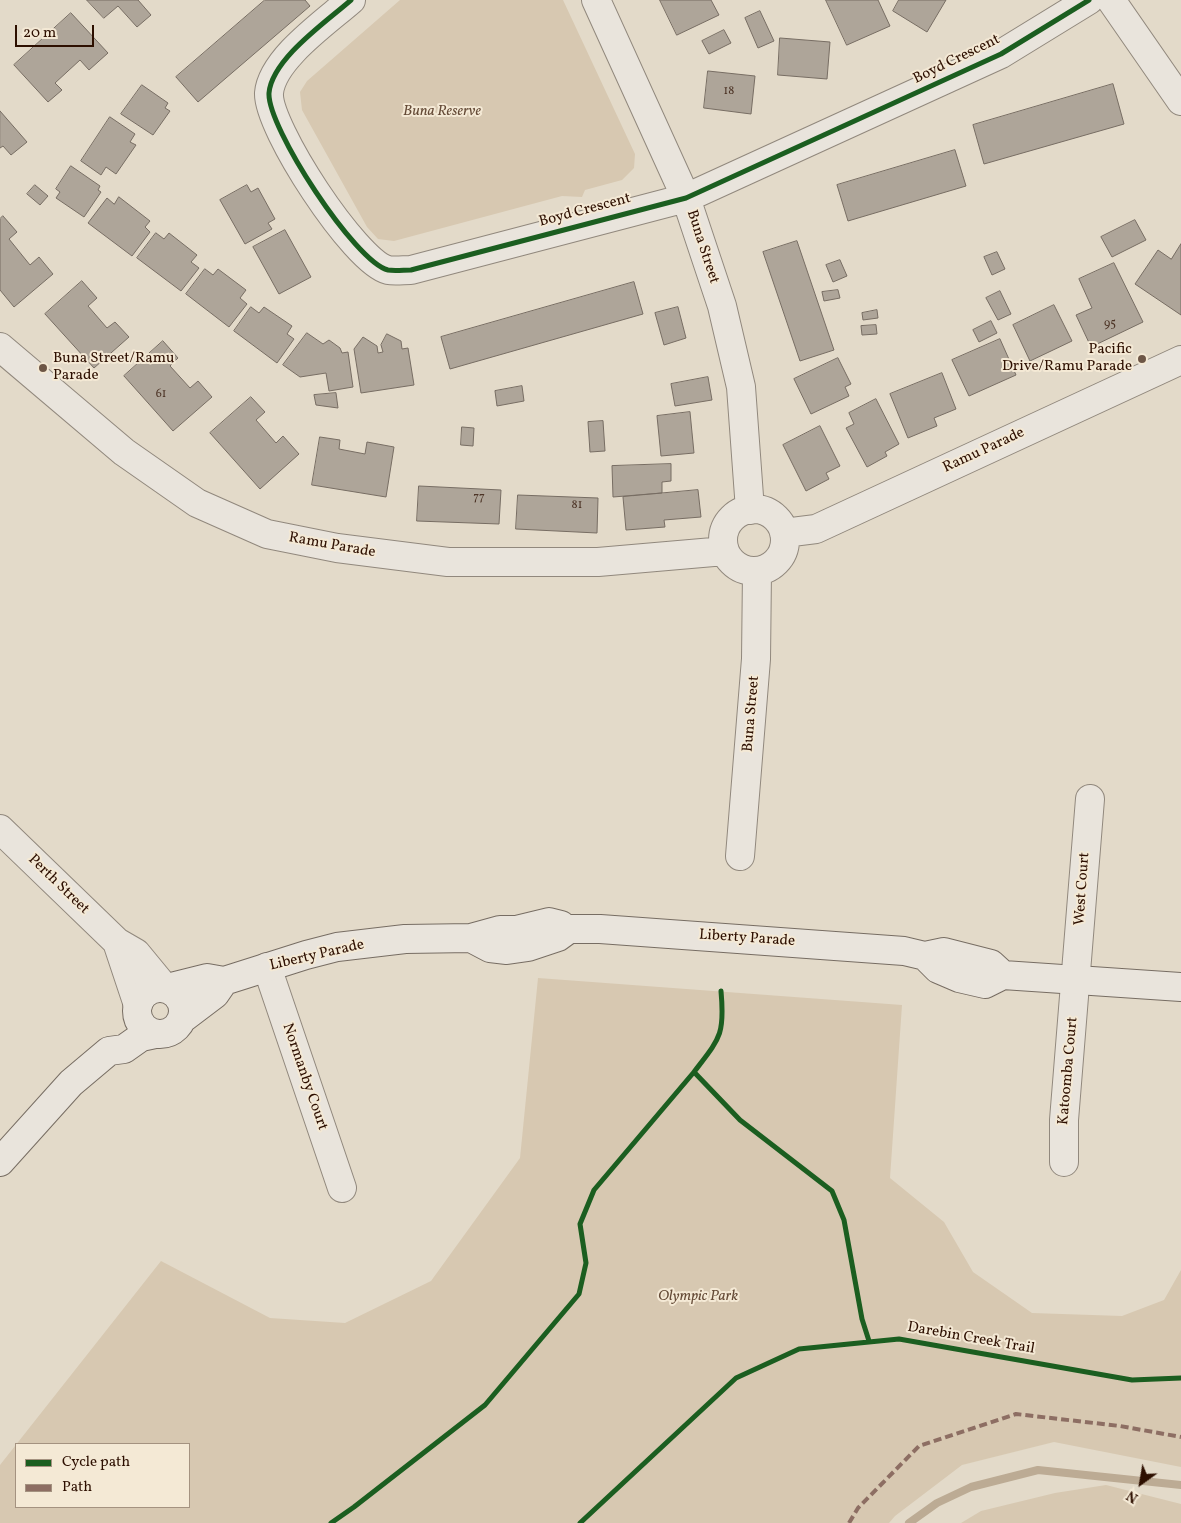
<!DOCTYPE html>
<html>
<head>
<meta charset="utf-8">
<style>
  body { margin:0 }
  #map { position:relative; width:1181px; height:1523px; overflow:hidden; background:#e3dac9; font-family:Vollkorn,serif }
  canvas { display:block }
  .legend { position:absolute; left:15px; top:1443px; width:175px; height:65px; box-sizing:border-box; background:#f4e9d5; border:1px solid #a49280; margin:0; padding:6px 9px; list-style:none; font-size:15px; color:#2d0f00 }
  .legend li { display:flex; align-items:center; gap:10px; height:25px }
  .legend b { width:25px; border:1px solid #a49280 }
  .north { position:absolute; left:1116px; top:1458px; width:50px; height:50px; -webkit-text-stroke:4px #f4e9d5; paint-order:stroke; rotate:212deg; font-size:14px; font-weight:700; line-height:20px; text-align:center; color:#2d0f00 }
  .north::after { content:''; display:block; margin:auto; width:18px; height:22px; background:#2d0f00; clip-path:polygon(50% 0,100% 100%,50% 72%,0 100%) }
  .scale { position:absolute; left:15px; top:25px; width:79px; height:22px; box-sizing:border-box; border:2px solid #2d0f00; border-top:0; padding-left:6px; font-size:15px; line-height:18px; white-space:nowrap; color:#2d0f00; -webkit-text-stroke:4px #f4e9d5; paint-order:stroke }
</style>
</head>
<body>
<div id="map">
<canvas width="1181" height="1523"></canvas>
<ul class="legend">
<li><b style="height:6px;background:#1b5e20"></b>Cycle path</li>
<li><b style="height:6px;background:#8d6e63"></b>Path</li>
</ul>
<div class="north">N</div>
<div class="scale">20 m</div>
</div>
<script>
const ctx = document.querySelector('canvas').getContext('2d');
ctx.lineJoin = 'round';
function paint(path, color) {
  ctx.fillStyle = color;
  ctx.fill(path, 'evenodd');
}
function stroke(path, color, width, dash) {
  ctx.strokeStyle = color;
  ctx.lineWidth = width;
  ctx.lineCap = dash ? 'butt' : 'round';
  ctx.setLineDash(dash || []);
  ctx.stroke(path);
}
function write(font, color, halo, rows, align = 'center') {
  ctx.font = font + ' Vollkorn,serif';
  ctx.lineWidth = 4;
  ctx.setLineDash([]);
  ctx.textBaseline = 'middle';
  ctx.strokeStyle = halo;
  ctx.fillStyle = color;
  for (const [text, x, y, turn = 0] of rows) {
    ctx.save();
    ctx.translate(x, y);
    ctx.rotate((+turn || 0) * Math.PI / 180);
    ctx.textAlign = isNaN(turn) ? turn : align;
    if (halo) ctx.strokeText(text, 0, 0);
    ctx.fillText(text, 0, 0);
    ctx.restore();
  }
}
paint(new Path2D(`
  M 400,0 L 563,0 L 635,154 L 634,168 L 622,180 L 585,190 L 582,197 L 562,196 L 394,241 L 378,239 L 367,227 L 302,110 L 300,92 L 307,81 Z
  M 538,978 L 902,1005 L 890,1178 L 944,1222 L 973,1272 L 1032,1313 L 1122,1316 L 1164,1300 L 1181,1270 L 1181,1467 L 1054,1442 L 962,1465 L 895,1516 L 889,1523 L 0,1523 L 0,1465 L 161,1261 L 270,1318 L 345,1323 L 431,1281 L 520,1158 ZM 16,1444 L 189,1444 L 189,1507 L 16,1507 Z
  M 1106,1485 L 1181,1504 L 1181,1523 L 961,1523 L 981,1511 L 1055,1493 Z`), '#d7c8b1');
stroke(new Path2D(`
  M 909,1523 L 937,1503 L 971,1487 L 1038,1470 L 1181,1485`), '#bcab94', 8);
const building = new Path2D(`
  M 87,0 L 138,0 L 151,15 L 137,27 L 118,6 L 104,18 Z
  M 265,0 L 305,0 L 310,6 L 198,102 L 176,77 Z
  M 660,0 L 711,0 L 719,15 L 677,35 Z
  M 826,0 L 878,0 L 890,26 L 847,45 Z
  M 899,0 L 946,0 L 927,32 L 893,11 Z
  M 760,11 L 774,41 L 758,48 L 745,18 Z
  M 71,13 L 108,53 L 89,70 L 80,60 L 55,83 L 62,90 L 48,102 L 14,65 Z
  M 724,30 L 731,43 L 709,54 L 702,41 Z
  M 780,38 L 830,42 L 827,79 L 778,75 Z
  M 708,71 L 755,76 L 751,114 L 704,108 Z
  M 1113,84 L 1124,124 L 984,164 L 973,125 Z
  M 142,85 L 168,103 L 165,108 L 170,111 L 153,135 L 121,114 Z
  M 0,111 L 27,142 L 11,155 L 3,146 L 0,148 Z
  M 110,117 L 135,134 L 130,142 L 136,145 L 116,174 L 106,167 L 101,175 L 81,161 Z
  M 955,150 L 966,186 L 848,221 L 837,185 Z
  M 71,166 L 100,186 L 98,190 L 101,192 L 84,217 L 56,198 L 60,192 L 56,189 Z
  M 35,185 L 48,196 L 40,205 L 27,194 Z
  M 247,185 L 251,192 L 258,188 L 275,219 L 268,223 L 272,229 L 245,244 L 220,200 Z
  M 119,197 L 150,221 L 145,227 L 150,232 L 132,256 L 88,223 L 107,198 L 114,204 Z
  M 3,216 L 17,232 L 9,239 L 30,265 L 39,257 L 53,274 L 14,307 L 0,290 L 0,219 Z
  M 1135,220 L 1146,240 L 1112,257 L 1101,237 Z
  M 285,230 L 311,277 L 279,294 L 253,247 Z
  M 156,233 L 164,239 L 169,233 L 197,255 L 191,262 L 199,268 L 181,291 L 137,258 Z
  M 797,241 L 834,350 L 800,361 L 763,252 Z
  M 1181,244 L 1181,315 L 1135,284 L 1158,250 L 1171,259 Z
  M 997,252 L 1005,269 L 992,275 L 984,257 Z
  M 840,260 L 847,276 L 833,282 L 826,265 Z
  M 1114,263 L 1143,322 L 1091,347 L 1076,315 L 1092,308 L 1079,279 Z
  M 205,269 L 213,275 L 218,269 L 246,290 L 240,298 L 247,304 L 229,327 L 186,294 Z
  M 82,281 L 97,298 L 88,306 L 107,328 L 115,322 L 129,337 L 94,368 L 45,314 Z
  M 634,282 L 643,314 L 450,369 L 441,337 Z
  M 838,290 L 840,298 L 824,301 L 822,292 Z
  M 1000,291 L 1011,314 L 998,320 L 986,298 Z
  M 1054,305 L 1072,341 L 1030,361 L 1013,325 Z
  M 251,307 L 259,313 L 264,307 L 292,326 L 287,334 L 294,339 L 277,363 L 234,331 Z
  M 678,307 L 686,338 L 664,345 L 655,313 Z
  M 877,310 L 878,318 L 863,320 L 862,313 Z
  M 991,321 L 997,333 L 979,342 L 973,330 Z
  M 876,325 L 877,334 L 862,335 L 861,326 Z
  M 307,333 L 323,344 L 329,340 L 340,348 L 342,353 L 348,352 L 353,387 L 329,391 L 326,373 L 300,377 L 283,365 Z
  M 387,334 L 401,341 L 402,349 L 408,348 L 414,385 L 361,393 L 354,349 L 363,337 L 377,346 L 378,353 L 383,352 L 381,345 Z
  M 1000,339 L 1016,375 L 969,396 L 952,360 Z
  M 163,341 L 178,358 L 170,366 L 190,388 L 198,381 L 212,397 L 173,431 L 124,376 Z
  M 838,358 L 851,384 L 845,387 L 849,396 L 811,414 L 794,379 Z
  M 942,373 L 956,409 L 934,418 L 937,426 L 908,438 L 890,394 Z
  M 708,377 L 712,400 L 675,406 L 671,384 Z
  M 522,386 L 524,401 L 497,406 L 495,391 Z
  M 336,393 L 338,408 L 316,405 L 314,395 Z
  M 251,397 L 265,412 L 256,420 L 276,443 L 283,436 L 299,454 L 260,489 L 210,433 Z
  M 876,399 L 899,444 L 885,452 L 887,456 L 867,467 L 846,428 L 854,424 L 849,413 Z
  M 690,412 L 694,453 L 661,456 L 657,416 Z
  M 603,421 L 605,451 L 590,452 L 588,422 Z
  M 820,426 L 840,466 L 826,473 L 829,479 L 806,491 L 783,445 Z
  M 462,427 L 474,428 L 473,446 L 461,445 Z
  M 320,437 L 340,440 L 339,449 L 365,454 L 367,442 L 394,447 L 386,497 L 312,485 Z
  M 671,464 L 671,481 L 662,482 L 662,493 L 613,497 L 612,466 Z
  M 419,486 L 501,490 L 499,524 L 417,521 Z
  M 698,490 L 701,517 L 664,520 L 665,527 L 626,530 L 623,497 Z
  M 518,495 L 598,498 L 597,533 L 516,529 Z`);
paint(building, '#aea599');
stroke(building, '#776d63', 1);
const street = new Path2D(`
  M 351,0 C 326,22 272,59 269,93 C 267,127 355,262 388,270 C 394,271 404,270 411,270 L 686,198 L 1001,54 L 1089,0
  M 596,0 L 686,198 L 722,306 L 741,387 L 750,510
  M 1111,0 L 1181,101
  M 0,347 L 124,452 L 197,503 L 267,534 L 337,548 L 448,562 L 598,562 L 725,551
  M723 540a31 31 0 1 1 62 0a31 31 0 1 1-62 0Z
  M 784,533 L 816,529 L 1181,360
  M 0,829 L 117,942 L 136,953 L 164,987
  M 740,856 L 756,659 L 757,571
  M 117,942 L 138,1005
  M 267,967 L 342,1188
  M 1064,1162 L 1064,1120 L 1090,799`);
const secondary = new Path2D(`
  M 471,938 L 490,948 L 507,950 L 528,947 L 558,937 L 569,929 L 600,929 L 904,951 L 925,956 L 944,952 L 991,964 L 1003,975
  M 927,958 L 938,969 L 959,978 L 985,984 L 1003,975 L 1181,987
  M137 1011a23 23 0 1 1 46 0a23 23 0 1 1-46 0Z
  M 167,988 L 207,978 L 224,981 L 306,955 L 337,947 L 405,939 L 471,938 L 500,930 L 516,930 L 549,922 L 561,925
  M 182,1019 L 215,994 L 224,981
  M 0,1162 L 71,1083 L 109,1051 L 124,1049 L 141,1037 L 155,1034`);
stroke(street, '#91887d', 30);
stroke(secondary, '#776d63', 30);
stroke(street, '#e9e4dc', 28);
stroke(secondary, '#e9e4dc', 28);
stroke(new Path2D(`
  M 849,1523 L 858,1508 L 919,1446 L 1016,1414 L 1120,1426 L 1181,1437`), '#8d6e63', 4, [8, 4]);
stroke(new Path2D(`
  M 351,0 C 326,22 272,59 269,93 C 267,127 355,262 388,270 C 394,271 404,270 411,270 L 686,198 L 1001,54 L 1089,0
  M 721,991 C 725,1035 720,1038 694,1072 L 740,1120 L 832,1191 L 844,1220 L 862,1319 L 869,1341
  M 331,1523 L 354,1507 L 485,1405 L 579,1294 L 586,1263 L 580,1224 L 594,1190 L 694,1072
  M 580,1523 L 736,1378 L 799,1349 L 899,1339 L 1132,1380 L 1181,1378`), '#1b5e20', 5);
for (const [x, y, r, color] of [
  [1142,359,5,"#6d5646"],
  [43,368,5,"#6d5646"]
]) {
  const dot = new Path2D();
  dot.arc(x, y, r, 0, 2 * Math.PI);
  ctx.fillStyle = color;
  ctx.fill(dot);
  stroke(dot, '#f4e9d5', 2);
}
write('12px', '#4d3426', null, [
  ["18",729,92],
  ["95",1110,325],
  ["61",161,395],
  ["77",479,498],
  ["81",577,506]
]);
write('15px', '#2d0f00', '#f4e9d5', [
  ["Boyd Crescent",957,60,-26],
  ["Boyd Crescent",585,211,-15],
  ["Buna Street",702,247,72],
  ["Ramu Parade",984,451,-25],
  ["Ramu Parade",332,546,10],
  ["Buna Street",752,714,-85],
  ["Perth Street",58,885,44],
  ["West Court",1083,889,-86],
  ["Liberty Parade",747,939,4],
  ["Liberty Parade",317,956,-13],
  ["Katoomba Court",1069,1071,-85],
  ["Normanby Court",304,1077,71],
  ["Darebin Creek Trail",971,1339,10]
]);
write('italic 15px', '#654b37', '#f4e9d5', [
  ["Buna Reserve",442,112],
  ["Olympic Park",698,1297]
]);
write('15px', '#2d0f00', '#f4e9d5', [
  ["Pacific",1132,350],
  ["Drive/Ramu Parade",1132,367],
  ["Buna Street/Ramu",53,359,"left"],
  ["Parade",53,376,"left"]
], 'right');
</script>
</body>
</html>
